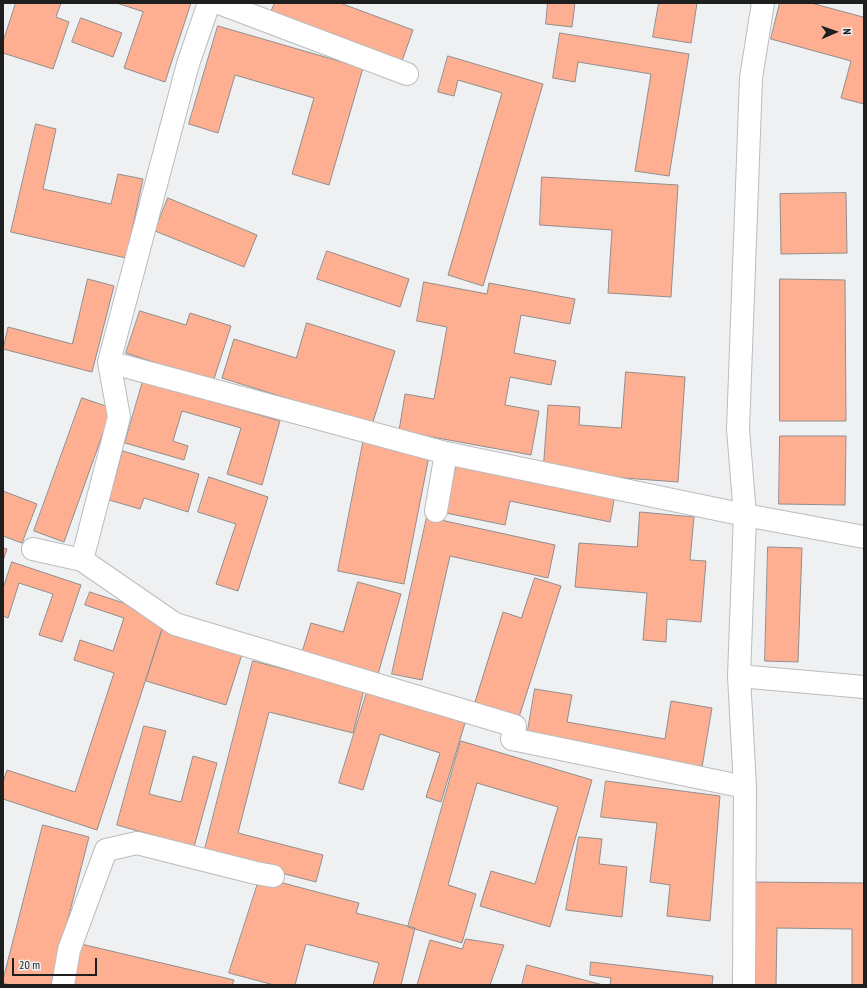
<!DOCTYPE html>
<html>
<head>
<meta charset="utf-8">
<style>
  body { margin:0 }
  #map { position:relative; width:867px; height:988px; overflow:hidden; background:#eef0f2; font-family:"PT Sans Narrow",sans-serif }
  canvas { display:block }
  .frame { position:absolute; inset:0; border:4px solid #1d1e1e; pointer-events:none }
  .north { position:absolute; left:815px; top:12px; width:40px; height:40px; -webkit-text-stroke:3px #eef0f2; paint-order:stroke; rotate:88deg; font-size:11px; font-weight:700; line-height:16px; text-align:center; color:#1d1e1e }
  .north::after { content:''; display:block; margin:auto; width:14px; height:18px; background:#1d1e1e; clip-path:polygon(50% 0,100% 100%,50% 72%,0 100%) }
  .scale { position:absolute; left:12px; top:958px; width:85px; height:18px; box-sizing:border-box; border:2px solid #1d1e1e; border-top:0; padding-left:5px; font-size:12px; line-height:14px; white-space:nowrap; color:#1d1e1e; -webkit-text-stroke:3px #eef0f2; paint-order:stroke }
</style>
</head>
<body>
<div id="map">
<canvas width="867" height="988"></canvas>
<div class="frame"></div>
<div class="north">N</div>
<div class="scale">20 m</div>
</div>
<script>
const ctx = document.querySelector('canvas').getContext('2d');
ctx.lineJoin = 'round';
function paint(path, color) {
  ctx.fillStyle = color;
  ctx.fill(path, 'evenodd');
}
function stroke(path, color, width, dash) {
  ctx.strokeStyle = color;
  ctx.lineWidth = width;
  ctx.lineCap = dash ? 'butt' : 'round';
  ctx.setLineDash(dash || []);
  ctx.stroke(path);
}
const building = new Path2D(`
  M 16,3 L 61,3 L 56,17 L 69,22 L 53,69 L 3,53 L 3,42 Z
  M 117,3 L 191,3 L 165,82 L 124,68 L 143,12 Z
  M 275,3 L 340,3 L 413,30 L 402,61 L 271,12 Z
  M 548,3 L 575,3 L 572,27 L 546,24 Z
  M 659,3 L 697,3 L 691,43 L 653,37 Z
  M 780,3 L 811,3 L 863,17 L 864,14 L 864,104 L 841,98 L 851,61 L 771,39 Z
  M 81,18 L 122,33 L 113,57 L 72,42 Z
  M 218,26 L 363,68 L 329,185 L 292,174 L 314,98 L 235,75 L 218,133 L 189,124 Z
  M 560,33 L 689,54 L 669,176 L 635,171 L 651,74 L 578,62 L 575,82 L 553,78 Z
  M 448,56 L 543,84 L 483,286 L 448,275 L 502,93 L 458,80 L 454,96 L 438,92 Z
  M 36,124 L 56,129 L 43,189 L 111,204 L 118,174 L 143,179 L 126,258 L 11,232 Z
  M 542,177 L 678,185 L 671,297 L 608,293 L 612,230 L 540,225 Z
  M 846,193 L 847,253 L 781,254 L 780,194 Z
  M 168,198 L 257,235 L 244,267 L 155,231 Z
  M 327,251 L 409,279 L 400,307 L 317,279 Z
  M 88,279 L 114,286 L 92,372 L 3,349 L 8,327 L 72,344 Z
  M 780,279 L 845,280 L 846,421 L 780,421 Z
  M 424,282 L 487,294 L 489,283 L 575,299 L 570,324 L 521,315 L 514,353 L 556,361 L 551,385 L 510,377 L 505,405 L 539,411 L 531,455 L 399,431 L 405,394 L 434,399 L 447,327 L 417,321 Z
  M 140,311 L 186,325 L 190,313 L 231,326 L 213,382 L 126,353 Z
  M 307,323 L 395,351 L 372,425 L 222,378 L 234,339 L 296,358 Z
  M 626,372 L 685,377 L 678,482 L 543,472 L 548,405 L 580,407 L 579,425 L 621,428 Z
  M 143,381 L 280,421 L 262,485 L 227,474 L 241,428 L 182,411 L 173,441 L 188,446 L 184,460 L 125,443 Z
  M 82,398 L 112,408 L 64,542 L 34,531 Z
  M 780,436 L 846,436 L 845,505 L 779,504 Z
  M 364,438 L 430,451 L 404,584 L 338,571 Z
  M 123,451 L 199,474 L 188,512 L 144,498 L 140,509 L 109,500 Z
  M 457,462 L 615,495 L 610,522 L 510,501 L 505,525 L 446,513 Z
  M 209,477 L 268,497 L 238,591 L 216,584 L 236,524 L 198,512 Z
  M 3,491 L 37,504 L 22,543 L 3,536 Z
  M 640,512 L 694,517 L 690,560 L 706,561 L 701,622 L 667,619 L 666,642 L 643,640 L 647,593 L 575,587 L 579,543 L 637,547 Z
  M 427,517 L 555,545 L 548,578 L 450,556 L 422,680 L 392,674 Z
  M 768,547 L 802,548 L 798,662 L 765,661 Z
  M 3,548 L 7,549 L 3,561 Z
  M 12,562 L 81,585 L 62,642 L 39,635 L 53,594 L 19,583 L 8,618 L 3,616 L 3,589 Z
  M 535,578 L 561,586 L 519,717 L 475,702 L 503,612 L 521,618 Z
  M 358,582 L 401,594 L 378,674 L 302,652 L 311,623 L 343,632 Z
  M 90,592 L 166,617 L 97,830 L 3,799 L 3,782 L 7,770 L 75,792 L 114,673 L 74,660 L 80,640 L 113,651 L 124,618 L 85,605 Z
  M 163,627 L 243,651 L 226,705 L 146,681 Z
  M 253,661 L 364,690 L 353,733 L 269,712 L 238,833 L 323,855 L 316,882 L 204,853 Z
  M 535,689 L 572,695 L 567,722 L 665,739 L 671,701 L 712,708 L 702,767 L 527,736 Z
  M 367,692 L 465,723 L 441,802 L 426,797 L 440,753 L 380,734 L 363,790 L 339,783 Z
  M 144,726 L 166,731 L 149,794 L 181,802 L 193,756 L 217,763 L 194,847 L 117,825 Z
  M 461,741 L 592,780 L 550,927 L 480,906 L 491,871 L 535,884 L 558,807 L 477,783 L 448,885 L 476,894 L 462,943 L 408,927 Z
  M 606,781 L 720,796 L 710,921 L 667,916 L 670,885 L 650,882 L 657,823 L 601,817 Z
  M 43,825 L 89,837 L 51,985 L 10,985 L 3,983 L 3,980 Z
  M 579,837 L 602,839 L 599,864 L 627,867 L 622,917 L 566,910 Z
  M 260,877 L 359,903 L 356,913 L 415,928 L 401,985 L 373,985 L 379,963 L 306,944 L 295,985 L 274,985 L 229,973 Z
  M 747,882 L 864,883 L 864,985 L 852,985 L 852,929 L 777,928 L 776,985 L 746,985 Z
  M 466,939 L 504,945 L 490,985 L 417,985 L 430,940 L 462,949 Z
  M 81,944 L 234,980 L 232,985 L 72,985 Z
  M 591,962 L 713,976 L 712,985 L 610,985 L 611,978 L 590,975 Z
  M 527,965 L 603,985 L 522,985 Z`);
paint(building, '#feae91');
stroke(building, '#908e8d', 1);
const minor = new Path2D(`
  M 209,3 L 188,64 L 109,362 L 446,453
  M 219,3 L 407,74
  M 109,362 L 119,417 L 82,560 L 175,624 L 515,726 L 512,739 L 745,787
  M 436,511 L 446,453 L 745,515 L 864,537
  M 33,549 L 82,560
  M 739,676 L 864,687
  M 63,985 L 69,950 L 106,850 L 137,843 L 256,873 L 273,876
  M 744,985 L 745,787 L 739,676 L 745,515 L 738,429 L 751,78 L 763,3`);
stroke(minor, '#bbbcbe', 24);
stroke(minor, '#fff', 22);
</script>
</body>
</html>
